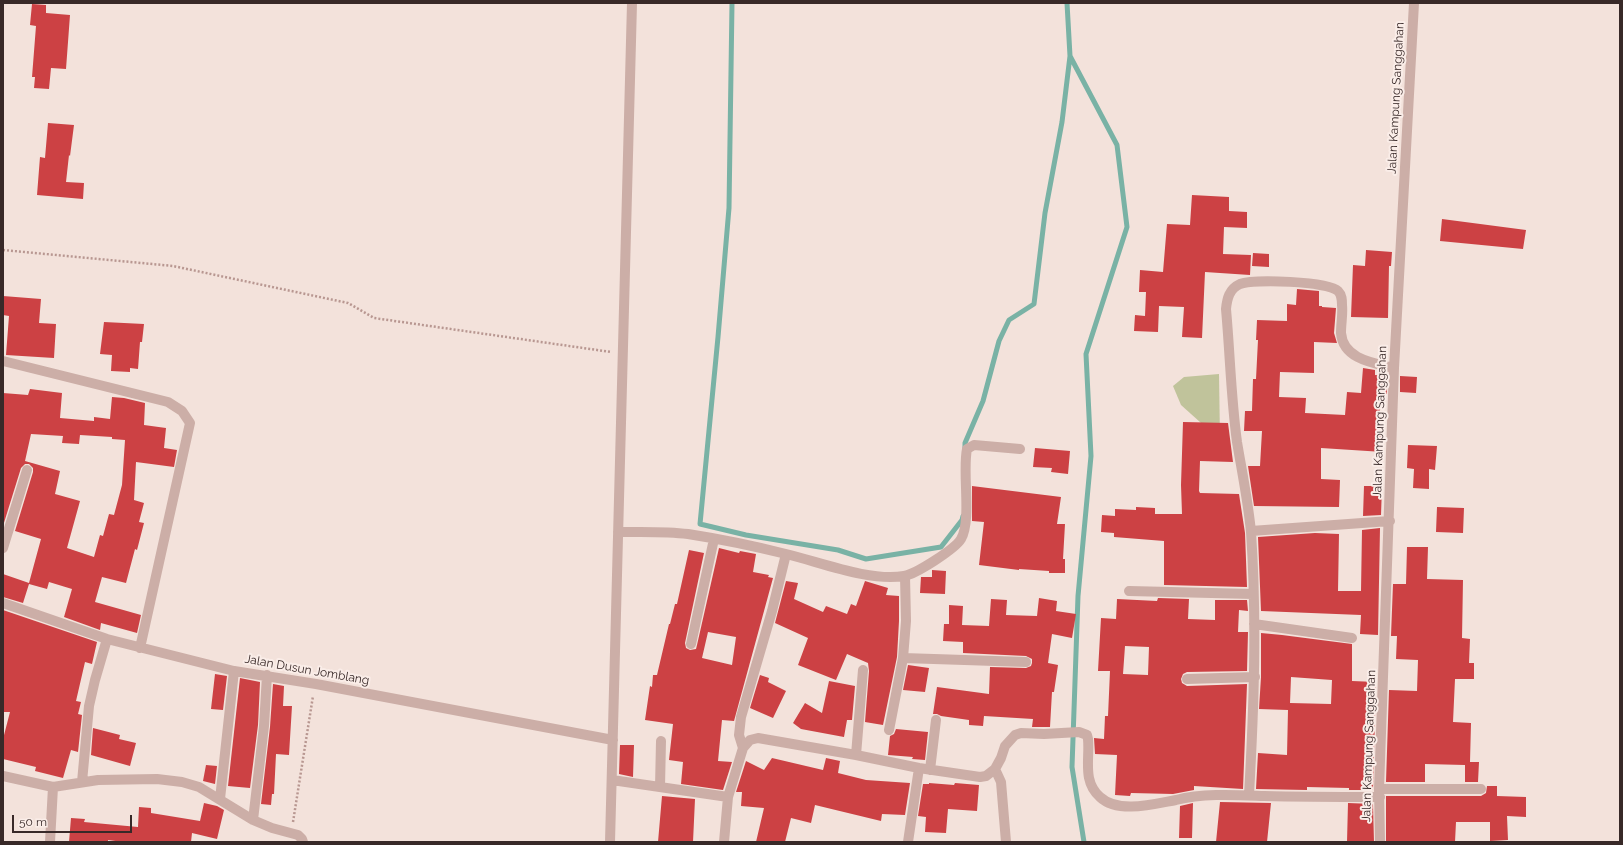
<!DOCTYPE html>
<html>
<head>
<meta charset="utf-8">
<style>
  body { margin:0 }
  #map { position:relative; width:1623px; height:845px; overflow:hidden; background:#f3e2db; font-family:Raleway,sans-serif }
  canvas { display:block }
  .frame { position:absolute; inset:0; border:4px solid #382928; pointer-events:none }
  .scale { position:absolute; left:12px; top:815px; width:120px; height:18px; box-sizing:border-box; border:2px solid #382928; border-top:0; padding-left:5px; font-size:12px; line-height:14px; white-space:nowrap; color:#382928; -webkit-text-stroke:3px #faede8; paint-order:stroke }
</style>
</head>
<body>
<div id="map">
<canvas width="1623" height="845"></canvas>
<div class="frame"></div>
<div class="scale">50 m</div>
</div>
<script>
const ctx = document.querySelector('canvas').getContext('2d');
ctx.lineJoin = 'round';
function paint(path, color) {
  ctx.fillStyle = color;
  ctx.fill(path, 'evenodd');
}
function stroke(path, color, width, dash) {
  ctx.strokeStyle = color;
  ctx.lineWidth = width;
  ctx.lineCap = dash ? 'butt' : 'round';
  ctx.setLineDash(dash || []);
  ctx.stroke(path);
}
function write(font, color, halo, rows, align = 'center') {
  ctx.font = font + ' Raleway,sans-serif';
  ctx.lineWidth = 4;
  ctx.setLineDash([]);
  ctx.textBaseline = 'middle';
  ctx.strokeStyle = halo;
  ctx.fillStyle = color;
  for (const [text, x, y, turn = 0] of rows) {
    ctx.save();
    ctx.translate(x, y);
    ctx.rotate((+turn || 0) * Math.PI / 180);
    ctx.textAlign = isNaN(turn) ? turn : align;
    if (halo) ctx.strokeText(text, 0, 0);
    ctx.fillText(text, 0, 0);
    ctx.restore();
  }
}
paint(new Path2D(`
  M 1219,374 L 1220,440 L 1181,405 L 1173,386 L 1184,377 Z`), '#c0c39b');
stroke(new Path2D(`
  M 732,3 L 729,208 L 718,337 L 700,524 L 746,535 L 838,550 L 866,559 L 941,547 L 962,520 L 963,516
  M 1067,3 L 1070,56 L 1117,145 L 1127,227 L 1086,354 L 1091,456 L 1078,596 L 1072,767 L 1084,842
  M 965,450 L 965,443 L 983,401 L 999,341 L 1009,320 L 1034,304 L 1045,213 L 1062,122 L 1070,56`), '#79b2a5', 5);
paint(new Path2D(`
  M 32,4 L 46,5 L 46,13 L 70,15 L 66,69 L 51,68 L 49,89 L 34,88 L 35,77 L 32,77 L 36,26 L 30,25 Z
  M 48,123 L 74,125 L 70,156 L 69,155 L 66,182 L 84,183 L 83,199 L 37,195 L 40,157 L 45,158 Z
  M 1192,195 L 1229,197 L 1229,211 L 1247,212 L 1247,228 L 1224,227 L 1223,254 L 1251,255 L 1250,275 L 1205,272 L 1202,338 L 1182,337 L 1184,307 L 1159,306 L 1158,332 L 1134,331 L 1135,315 L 1145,316 L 1146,292 L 1139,292 L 1140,270 L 1163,272 L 1167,224 L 1190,225 Z
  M 1442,219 L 1526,230 L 1523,249 L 1440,241 Z
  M 1366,250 L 1392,252 L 1391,266 L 1389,266 L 1388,318 L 1351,317 L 1353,265 L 1365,266 Z
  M 1253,253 L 1269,254 L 1269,267 L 1252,266 Z
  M 1297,289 L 1319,291 L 1319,306 L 1322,306 L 1322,307 L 1336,308 L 1334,333 L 1337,343 L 1314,342 L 1314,373 L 1280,372 L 1279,397 L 1306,398 L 1305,413 L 1345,415 L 1347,392 L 1361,393 L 1363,368 L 1375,370 L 1375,375 L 1387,376 L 1387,394 L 1381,393 L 1379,424 L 1384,424 L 1383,452 L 1321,448 L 1321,479 L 1340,480 L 1339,507 L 1254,506 L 1248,466 L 1260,466 L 1262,431 L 1244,431 L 1245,411 L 1252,411 L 1253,379 L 1256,379 L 1258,340 L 1256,340 L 1257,320 L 1287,321 L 1287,304 L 1296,305 Z
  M 3,296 L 41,299 L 39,323 L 56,324 L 54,358 L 6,355 L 9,316 L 3,315 Z
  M 104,322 L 144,324 L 142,342 L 140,342 L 138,369 L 130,368 L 130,372 L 111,371 L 112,355 L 100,354 Z
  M 1400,376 L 1417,377 L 1416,393 L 1400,392 Z
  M 30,389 L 62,393 L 60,418 L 94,421 L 94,417 L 110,419 L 112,397 L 124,398 L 145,403 L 144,425 L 166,428 L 164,448 L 177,450 L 174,467 L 136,462 L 134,500 L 144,503 L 139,522 L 144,523 L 137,550 L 135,549 L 126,583 L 102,577 L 95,602 L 141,615 L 137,633 L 101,623 L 100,630 L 64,617 L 72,589 L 49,582 L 47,589 L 29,584 L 23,603 L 3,597 L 3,574 L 29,583 L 41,539 L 15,531 L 33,472 L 33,468 L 29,464 L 25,464 L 21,468 L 3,526 L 3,393 L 28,395 ZM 31,434 L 63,436 L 62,443 L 79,444 L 80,435 L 112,437 L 112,439 L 125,440 L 122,485 L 114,515 L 109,514 L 103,536 L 100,535 L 94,557 L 67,548 L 80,501 L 55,494 L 60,471 L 25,461 Z
  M 1183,422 L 1228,423 L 1233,462 L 1200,461 L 1199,491 L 1200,493 L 1239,494 L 1245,533 L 1247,587 L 1164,585 L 1164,541 L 1114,537 L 1114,533 L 1101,532 L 1102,515 L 1115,516 L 1115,509 L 1136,510 L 1136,507 L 1155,508 L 1155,514 L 1182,514 L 1181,485 Z
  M 1408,445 L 1437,446 L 1435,470 L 1429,469 L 1429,489 L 1413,488 L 1414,469 L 1407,468 Z
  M 1035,448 L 1070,451 L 1068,474 L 1051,472 L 1052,468 L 1033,467 Z
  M 972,486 L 1061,497 L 1057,524 L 1065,524 L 1063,559 L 1065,559 L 1065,573 L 1049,573 L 1049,571 L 1019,569 L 1019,570 L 979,565 L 984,522 L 972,521 Z
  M 1364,486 L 1382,486 L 1381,515 L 1363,516 Z
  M 1437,507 L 1464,508 L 1463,533 L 1436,532 Z
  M 1380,528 L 1378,635 L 1360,634 L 1361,615 L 1261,611 L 1258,537 L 1315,533 L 1339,534 L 1338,591 L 1361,591 L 1362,530 Z
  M 1407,547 L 1428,547 L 1427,579 L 1463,580 L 1462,638 L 1470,639 L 1469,663 L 1474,663 L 1474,679 L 1455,679 L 1453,722 L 1471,723 L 1470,762 L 1479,762 L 1478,782 L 1465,782 L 1465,765 L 1425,764 L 1425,782 L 1386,782 L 1389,690 L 1417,691 L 1418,660 L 1396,659 L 1397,636 L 1391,636 L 1393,584 L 1406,584 Z
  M 719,548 L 739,553 L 740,551 L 756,554 L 753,572 L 769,575 L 768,577 L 773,578 L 734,721 L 722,720 L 718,761 L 732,762 L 723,790 L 681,784 L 683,762 L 669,760 L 673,724 L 645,720 L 650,686 L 652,687 L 653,675 L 657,675 L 669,624 L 670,624 L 675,604 L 677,604 L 689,550 L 704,553 L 685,643 L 686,648 L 690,650 L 696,649 L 697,645 ZM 708,632 L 736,637 L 732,665 L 702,658 Z
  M 932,570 L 946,571 L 945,594 L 920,593 L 921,577 L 932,577 Z
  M 786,581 L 798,583 L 794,599 L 823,612 L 826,606 L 847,614 L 851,604 L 856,606 L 865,581 L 888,588 L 886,595 L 899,596 L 899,621 L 897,657 L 883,725 L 865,722 L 869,671 L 868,663 L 847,654 L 836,680 L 798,665 L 808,638 L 775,623 Z
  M 1039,598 L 1057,601 L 1056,611 L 1076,614 L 1072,638 L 1052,634 L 1048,663 L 1058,665 L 1054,692 L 1052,692 L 1050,727 L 1032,727 L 1033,719 L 984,716 L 983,726 L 969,725 L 969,720 L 941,716 L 937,714 L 933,714 L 937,687 L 989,694 L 990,667 L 1026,668 L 1031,666 L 1032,663 L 1032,659 L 1026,656 L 963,653 L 963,642 L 943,641 L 944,624 L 949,624 L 949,605 L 963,606 L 962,625 L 989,626 L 991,599 L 1007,600 L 1006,615 L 1037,616 Z
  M 1158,598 L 1189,599 L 1188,619 L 1215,620 L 1215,600 L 1247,600 L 1248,611 L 1239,610 L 1238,632 L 1248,632 L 1247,671 L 1187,672 L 1183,674 L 1181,679 L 1182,683 L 1187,686 L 1247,684 L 1243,789 L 1194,786 L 1194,790 L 1173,794 L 1131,793 L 1130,796 L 1115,795 L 1117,755 L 1095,754 L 1094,738 L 1104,739 L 1105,716 L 1108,716 L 1110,671 L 1098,671 L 1101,618 L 1116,619 L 1117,599 L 1157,601 ZM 1125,646 L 1149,647 L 1148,675 L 1123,674 Z
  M 3,610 L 97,642 L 92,664 L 85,662 L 76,701 L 81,702 L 78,714 L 82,715 L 78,752 L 71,750 L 63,778 L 35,771 L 36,767 L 3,759 L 3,739 L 10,712 L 3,712 Z
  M 1261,633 L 1282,635 L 1352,644 L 1352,681 L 1376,682 L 1373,790 L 1349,790 L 1349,788 L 1307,787 L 1307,790 L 1256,789 L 1258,753 L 1287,755 L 1288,710 L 1259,709 L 1261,677 ZM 1291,677 L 1332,680 L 1331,704 L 1290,703 Z
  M 908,665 L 929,668 L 925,692 L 903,690 Z
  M 215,674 L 227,676 L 223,710 L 211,709 Z
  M 760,675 L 769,678 L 768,682 L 786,691 L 773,718 L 750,708 Z
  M 240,678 L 260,682 L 258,725 L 250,788 L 228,786 Z
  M 829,681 L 855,686 L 852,720 L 847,720 L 844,737 L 801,729 L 793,723 L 805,703 L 822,713 Z
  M 273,684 L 284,686 L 283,706 L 292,706 L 289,755 L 276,754 L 274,794 L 272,794 L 271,805 L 261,804 L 270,727 Z
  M 93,728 L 120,735 L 119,739 L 136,743 L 130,766 L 91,755 Z
  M 896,729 L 928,732 L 925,760 L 912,759 L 913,757 L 888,755 L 890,736 L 894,734 Z
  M 620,745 L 634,745 L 633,777 L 619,774 Z
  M 772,758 L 823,770 L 826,758 L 840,761 L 838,773 L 866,780 L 910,783 L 905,815 L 882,814 L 881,821 L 815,805 L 811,823 L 791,818 L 785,842 L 756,842 L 764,808 L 741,806 L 742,792 L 736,792 L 746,761 L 764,770 Z
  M 206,765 L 217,766 L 215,784 L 203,781 Z
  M 929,783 L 954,785 L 955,783 L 979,785 L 977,811 L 948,809 L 946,833 L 925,832 L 926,817 L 918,816 L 923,784 L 929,784 Z
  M 1487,786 L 1497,786 L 1497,796 L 1526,797 L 1526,817 L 1507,816 L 1508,840 L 1490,841 L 1490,822 L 1456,822 L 1455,842 L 1386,842 L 1386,796 L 1481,796 L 1486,793 Z
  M 662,796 L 695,799 L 693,842 L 658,842 Z
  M 1220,802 L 1271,803 L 1267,842 L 1216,842 Z
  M 204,803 L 217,806 L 224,810 L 217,839 L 192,833 L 191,842 L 123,842 L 108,840 L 108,842 L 69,842 L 71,818 L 85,819 L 84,822 L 138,827 L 139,807 L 151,808 L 151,813 L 200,821 Z
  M 1193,803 L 1192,838 L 1179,838 L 1180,806 Z
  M 1348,803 L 1373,804 L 1374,842 L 1347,842 Z`), '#cc4144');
stroke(new Path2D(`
  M 3,250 L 173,266 L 348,303 L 374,318 L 611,352
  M 293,822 L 313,696`), '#b89791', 2.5, [2, 2]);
stroke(new Path2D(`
  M 3,361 L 168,402 L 182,411 L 190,423 L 140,648
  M 1251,531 L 1390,521
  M 618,532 C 641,532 665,531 688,534 C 720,539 754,546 786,554 C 820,562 870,582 904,576 C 916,574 955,549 961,539 C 972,520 962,472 967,449 L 974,445 L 1020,449
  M 3,548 L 27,470
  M 1129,591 L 1253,594
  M 3,603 L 107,639 L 234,671 L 316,684 L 613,740
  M 1254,624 L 1352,638
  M 691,644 L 714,539
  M 903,658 L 1026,662
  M 1187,679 L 1255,677
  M 889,730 L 903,658 L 906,621 L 905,576
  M 743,748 L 739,735 L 741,717 L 772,611 L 786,554
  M 856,755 L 863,670
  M 995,769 L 1001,782 L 1006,842
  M 930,770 L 936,720
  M 3,776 L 53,787 L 98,780 L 157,779 L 182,782 L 199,787 L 253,820 L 272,828 L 298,835 L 302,839 L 303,842
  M 612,780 L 728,797 L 743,748 L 750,740 L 758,738 L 856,755 L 919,768 L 980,777 L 986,776 L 995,769 L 1001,758 L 1005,746 L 1015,735 L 1021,733 L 1044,734 L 1079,732 L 1087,735 L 1088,739 C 1090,759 1082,781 1100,797 C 1118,814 1154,804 1176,800 C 1204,793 1236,795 1264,796 C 1302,797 1341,797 1380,797
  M 82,782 L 89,706 L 95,680 L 107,639
  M 660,787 L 661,741
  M 1379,789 L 1481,789
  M 1249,795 C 1254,707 1257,620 1251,532 C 1248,501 1242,472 1237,442 C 1231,398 1230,353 1226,309 C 1227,299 1229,289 1240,284 C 1253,279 1328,281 1338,291 C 1342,295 1342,300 1342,305 C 1343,314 1341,323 1341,333 C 1343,359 1373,363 1394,368
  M 220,799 L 234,671
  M 253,820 L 264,726 L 267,675
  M 50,842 L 53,787
  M 610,842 L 632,3
  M 724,842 L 728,797
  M 908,842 L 919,768
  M 1380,842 L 1379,789 L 1394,368 L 1414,3`), '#ccaea7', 10);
write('12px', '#382928', '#faede8', [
  ["Jalan Kampung Sanggahan",1396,98,-87],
  ["Jalan Kampung Sanggahan",1380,422,-88],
  ["Jalan Dusun Jomblang",307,670,10],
  ["Jalan Kampung Sanggahan",1369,746,-88]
]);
</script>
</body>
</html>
